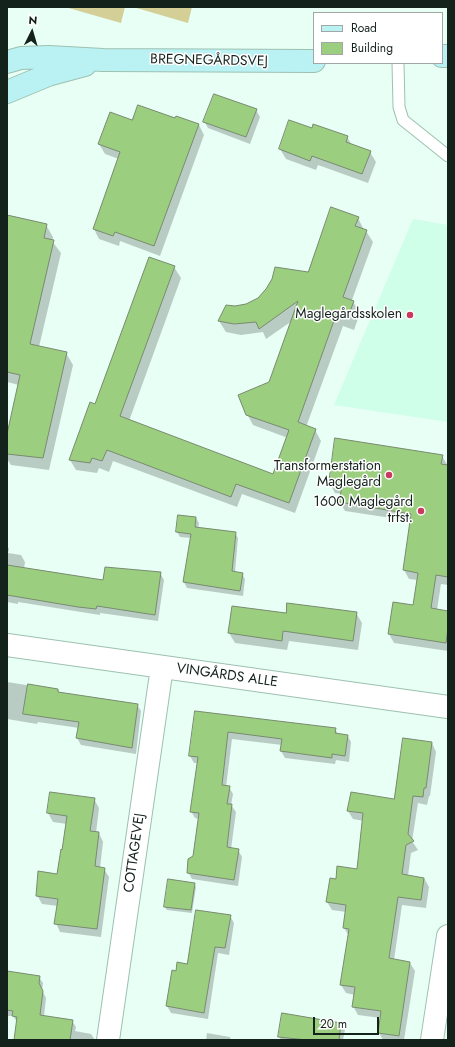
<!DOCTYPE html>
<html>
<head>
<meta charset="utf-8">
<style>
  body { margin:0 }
  #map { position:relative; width:455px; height:1047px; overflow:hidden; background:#e8fff5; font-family:Jost,sans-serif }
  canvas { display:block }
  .frame { position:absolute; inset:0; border:8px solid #14221c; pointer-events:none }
  .legend { position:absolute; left:313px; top:12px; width:130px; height:52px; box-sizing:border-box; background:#fff; border:1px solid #a1a7a4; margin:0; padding:5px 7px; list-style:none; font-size:12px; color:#14221c }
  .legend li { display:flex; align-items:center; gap:8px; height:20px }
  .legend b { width:20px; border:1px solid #a1a7a4 }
  .north { position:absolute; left:12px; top:12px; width:40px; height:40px; -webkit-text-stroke:3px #fff; paint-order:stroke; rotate:5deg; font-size:11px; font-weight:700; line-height:16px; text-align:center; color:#14221c }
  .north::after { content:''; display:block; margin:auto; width:14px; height:18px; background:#14221c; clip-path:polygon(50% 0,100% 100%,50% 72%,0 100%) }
  .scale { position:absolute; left:313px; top:1017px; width:66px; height:18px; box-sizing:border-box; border:2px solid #14221c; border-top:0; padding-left:5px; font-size:12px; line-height:14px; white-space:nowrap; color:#14221c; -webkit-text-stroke:3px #fff; paint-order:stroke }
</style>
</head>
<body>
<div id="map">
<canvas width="455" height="1047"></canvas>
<div class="frame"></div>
<ul class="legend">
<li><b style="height:5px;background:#baf1f2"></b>Road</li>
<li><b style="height:11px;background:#9bcf7f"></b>Building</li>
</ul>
<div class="north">N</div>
<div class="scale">20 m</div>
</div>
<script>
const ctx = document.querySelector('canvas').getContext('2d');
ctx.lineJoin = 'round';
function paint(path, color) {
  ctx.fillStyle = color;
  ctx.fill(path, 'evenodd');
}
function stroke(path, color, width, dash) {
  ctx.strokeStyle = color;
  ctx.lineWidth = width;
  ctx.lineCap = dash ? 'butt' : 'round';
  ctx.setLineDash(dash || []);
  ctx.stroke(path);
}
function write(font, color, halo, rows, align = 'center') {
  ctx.font = font + ' Jost,sans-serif';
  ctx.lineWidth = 3;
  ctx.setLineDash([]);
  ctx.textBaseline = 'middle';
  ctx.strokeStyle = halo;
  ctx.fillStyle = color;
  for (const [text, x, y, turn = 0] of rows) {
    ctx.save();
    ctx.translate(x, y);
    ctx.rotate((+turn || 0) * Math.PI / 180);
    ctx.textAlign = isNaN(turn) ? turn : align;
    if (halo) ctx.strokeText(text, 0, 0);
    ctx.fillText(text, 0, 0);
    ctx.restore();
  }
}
paint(new Path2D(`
  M 413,219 L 448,225 L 448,422 L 334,405 Z`), '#cffee9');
paint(new Path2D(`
  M 65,7 L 125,7 L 121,23 Z
  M 133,7 L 192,7 L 188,23 Z`), '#d3cf96');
paint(new Path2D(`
  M 256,110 L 260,117 L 250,144 L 208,128 L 204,121 Z
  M 176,120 L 199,125 L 204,135 L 160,256 L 120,241 L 119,246 L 99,239 L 94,229 L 119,159 L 105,154 L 99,144 L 133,122 Z
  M 312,130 L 347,137 L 352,145 L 370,152 L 376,162 L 368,183 L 318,165 L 316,170 L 286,159 L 280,149 Z
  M 7,216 L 46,225 L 53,237 L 52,241 L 61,253 L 39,347 L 66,353 L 73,365 L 49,470 L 11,465 L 7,459 L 7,438 L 19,385 L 7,382 Z
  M 358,218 L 364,230 L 366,231 L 373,242 L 352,300 L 360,313 L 354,330 L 343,326 L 306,427 L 315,430 L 321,441 L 295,513 L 242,494 L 237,507 L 113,461 L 109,472 L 99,468 L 97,473 L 76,470 L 70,460 L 96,405 L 174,267 L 181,278 L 129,421 L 274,475 L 288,438 L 253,425 L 247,414 L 269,383 L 292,321 L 266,339 L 263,332 L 241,335 L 226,332 L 219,321 L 227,306 L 235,307 L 247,305 L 309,273 Z
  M 442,456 L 448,466 L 448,585 L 441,584 L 437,610 L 448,612 L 448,651 L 394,643 L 389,634 L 394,603 L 414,606 L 418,580 L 409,579 L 404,570 L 411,521 L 345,511 L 340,502 L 342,494 L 335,493 L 330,484 Z
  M 196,518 L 199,523 L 198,529 L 235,533 L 238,538 L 235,572 L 242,574 L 245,579 L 243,596 L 187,588 L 184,582 L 191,538 L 180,537 L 177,532 Z
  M 7,546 L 9,549 L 8,553 L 21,555 L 25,562 L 24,569 L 104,581 L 160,573 L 164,580 L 158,621 L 100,613 L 100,615 L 18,602 L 18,604 L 7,602 Z
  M 356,613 L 362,623 L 358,650 L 289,641 L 287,650 L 235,643 L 229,633 L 286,614 Z
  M 7,682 L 58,690 L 60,694 L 137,705 L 141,711 L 136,754 L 81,745 L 77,738 L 79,728 L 38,722 L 37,724 L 7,719 Z
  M 196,712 L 335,729 L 338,734 L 347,735 L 351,742 L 349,762 L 336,760 L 335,764 L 285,758 L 281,751 L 282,745 L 232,739 L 226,787 L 229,787 L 233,794 L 231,805 L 236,812 L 231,849 L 238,850 L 242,857 L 238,886 L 192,879 L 188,872 L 194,857 L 199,819 L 195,818 L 191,811 L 199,763 L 194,763 L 190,756 Z
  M 432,743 L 436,752 L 430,796 L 429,796 L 427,805 L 418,803 L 412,841 L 418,850 L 411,853 L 408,876 L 424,878 L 429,887 L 426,908 L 402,905 L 394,960 L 410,963 L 415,971 L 404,1040 L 383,1040 L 379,1033 L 381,1018 L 358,1015 L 353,1006 L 355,995 L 346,993 L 341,985 L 349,936 L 344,928 L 346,912 L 332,910 L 327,902 L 337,880 L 357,870 L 364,821 L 353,819 L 348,811 L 395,800 Z
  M 94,799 L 99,808 L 96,833 L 99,833 L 103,842 L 100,868 L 104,869 L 109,877 L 101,937 L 60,932 L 56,923 L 58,906 L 42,904 L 37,895 L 58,875 L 67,824 L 53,822 L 48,813 Z
  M 194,884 L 196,887 L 192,913 L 167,910 L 165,907 Z
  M 230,916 L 234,923 L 229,955 L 218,953 L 208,1019 L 171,1013 L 167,1006 L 177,972 L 188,965 Z
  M 7,976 L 39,977 L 43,983 L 42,990 L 46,998 L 44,1016 L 72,1021 L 76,1027 L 75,1031 L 91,1034 L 95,1040 L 15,1040 L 17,1022 L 13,1016 L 7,1016 Z
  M 341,1023 L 345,1030 L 343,1040 L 281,1040 L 279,1036 Z
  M 207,1033 L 230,1037 L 231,1040 L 206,1040 Z`), '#0003');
const building = new Path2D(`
  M 214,94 L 257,109 L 246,137 L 203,122 Z
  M 138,105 L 175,118 L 176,116 L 199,124 L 154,246 L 115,232 L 113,236 L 93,229 L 120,152 L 98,144 L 110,112 L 132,120 Z
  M 289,120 L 312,128 L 313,124 L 348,136 L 346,142 L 371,151 L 362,174 L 312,156 L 310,161 L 279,149 Z
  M 331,207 L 359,217 L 355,226 L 367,230 L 343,297 L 354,301 L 347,319 L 336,315 L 298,422 L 316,429 L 289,503 L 236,484 L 231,497 L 107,450 L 102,461 L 92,458 L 90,463 L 69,460 L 90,402 L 95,404 L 149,257 L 175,266 L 120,416 L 273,474 L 289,430 L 246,415 L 238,395 L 269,382 L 298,301 L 259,329 L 256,322 L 234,324 L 218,321 L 226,305 L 235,306 L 246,304 L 258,298 L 266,289 L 272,279 L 275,267 L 308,272 Z
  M 7,215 L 47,224 L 44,238 L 54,240 L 30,344 L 67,352 L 43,458 L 7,454 L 7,434 L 20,375 L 7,372 Z
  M 335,438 L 443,455 L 441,464 L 448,465 L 448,577 L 436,575 L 431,608 L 448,611 L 448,628 L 446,643 L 388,634 L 393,602 L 413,605 L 418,573 L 403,570 L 411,514 L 339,502 L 342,486 L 329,484 Z
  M 178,515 L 196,517 L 195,527 L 236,532 L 232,571 L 243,573 L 240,591 L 183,582 L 191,534 L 176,532 Z
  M 7,565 L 103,580 L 105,567 L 161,572 L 155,615 L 97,606 L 96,609 L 78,607 L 7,595 Z
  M 287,603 L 357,612 L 353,641 L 283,631 L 282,641 L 228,633 L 232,606 L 286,613 Z
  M 28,684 L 58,689 L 58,692 L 138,704 L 132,748 L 76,738 L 79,722 L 23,714 Z
  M 195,711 L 336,728 L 335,733 L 348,735 L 345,756 L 332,754 L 332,758 L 280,751 L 282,739 L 228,732 L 222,785 L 230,786 L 227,804 L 232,804 L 227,847 L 239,849 L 234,880 L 187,873 L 188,859 L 193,856 L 199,813 L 190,812 L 198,757 L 189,756 Z
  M 403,738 L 432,742 L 426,788 L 424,788 L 423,797 L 413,796 L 408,834 L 414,841 L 406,845 L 402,874 L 424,878 L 421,900 L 398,897 L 389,958 L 410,962 L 399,1036 L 378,1033 L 381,1011 L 352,1007 L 355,987 L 340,985 L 349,929 L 343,928 L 346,905 L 326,902 L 330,878 L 336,879 L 337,866 L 357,869 L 363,813 L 347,811 L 351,792 L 394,799 Z
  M 50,792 L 95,798 L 90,831 L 99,832 L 95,866 L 105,868 L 97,929 L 54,924 L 58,899 L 36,896 L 38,871 L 57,874 L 61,849 L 62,850 L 67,816 L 47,813 Z
  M 168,879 L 195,883 L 191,910 L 164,907 Z
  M 196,910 L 231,915 L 225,948 L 215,947 L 204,1013 L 166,1006 L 172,970 L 176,971 L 177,962 L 187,964 Z
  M 7,971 L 40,976 L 39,983 L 43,991 L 40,1015 L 73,1020 L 70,1040 L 14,1040 L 17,1017 L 12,1016 L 13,1011 L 7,1010 Z
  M 282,1013 L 341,1023 L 339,1040 L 307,1040 L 278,1037 Z`);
paint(building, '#9bcf7f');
stroke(building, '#788a6f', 1);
const lane = new Path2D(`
  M 398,63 L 399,107 L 403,120 L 448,156`);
const street = new Path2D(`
  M 7,645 L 448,707
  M 108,1040 L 162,667
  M 432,1040 L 448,936`);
const secondary = new Path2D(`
  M 442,56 L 448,56
  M 7,62 L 21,58 L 49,57 L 103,60 L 314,61
  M 7,92 L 48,75 L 85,65`);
stroke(lane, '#9dc1b1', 13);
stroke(street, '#9dc1b1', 24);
stroke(secondary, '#9dc1b1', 24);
stroke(lane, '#fff', 11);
stroke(street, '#fff', 22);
stroke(secondary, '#baf1f2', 22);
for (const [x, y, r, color] of [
  [410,315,4,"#c93a5d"],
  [389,475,4,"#c93a5d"],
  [421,511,4,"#c93a5d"]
]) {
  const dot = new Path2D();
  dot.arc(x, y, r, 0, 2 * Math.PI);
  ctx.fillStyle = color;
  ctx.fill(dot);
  stroke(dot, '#fff', 1.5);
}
write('14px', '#14221c', '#fff', [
  ["BREGNEGÅRDSVEJ",209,61,1],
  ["VINGÅRDS ALLE",227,676,8],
  ["COTTAGEVEJ",135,853,-82]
]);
write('14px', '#14221c', '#fff', [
  ["Maglegårdsskolen",402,315],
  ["Transformerstation",381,467],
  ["Maglegård",381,483],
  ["1600 Maglegård",413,503],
  ["trfst.",413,519]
], 'right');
</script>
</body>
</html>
